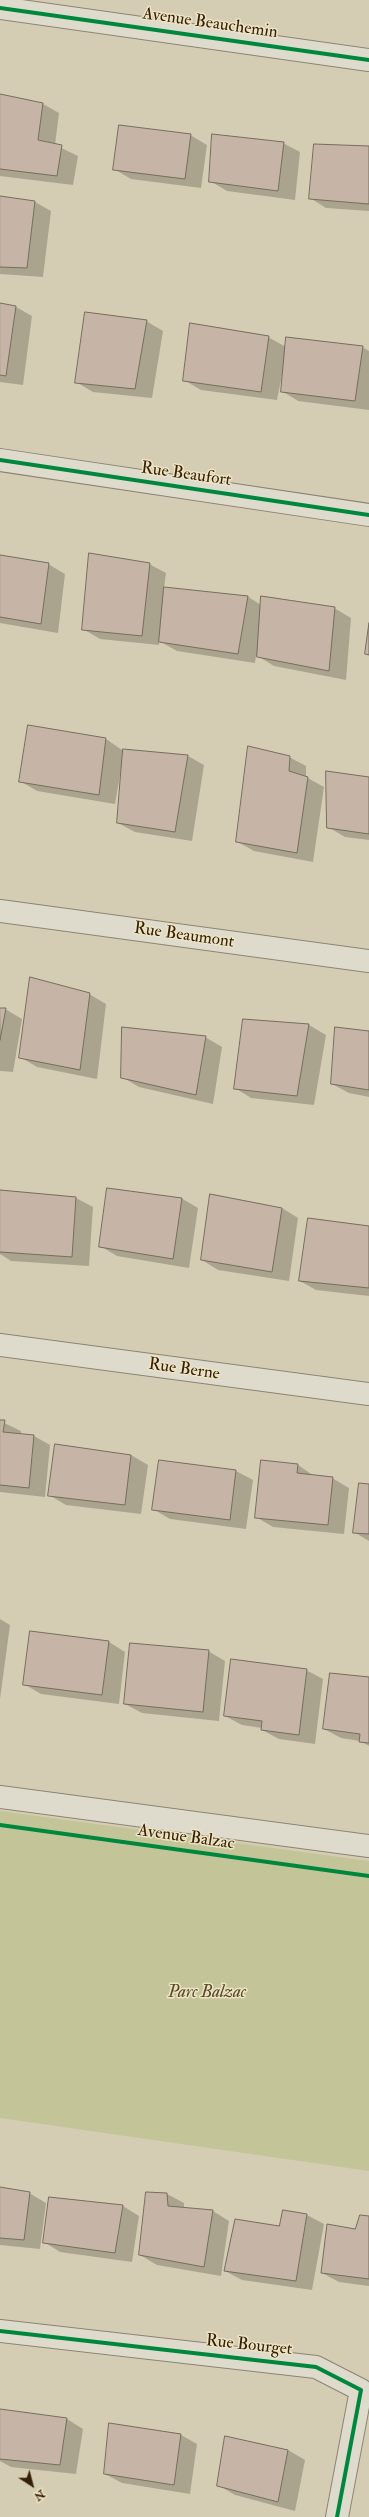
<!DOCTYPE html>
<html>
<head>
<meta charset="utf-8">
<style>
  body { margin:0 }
  #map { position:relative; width:369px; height:2517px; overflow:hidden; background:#d5cdb3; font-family:"IM FELL Double Pica",serif }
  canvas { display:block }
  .north { position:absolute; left:12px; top:2465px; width:40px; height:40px; -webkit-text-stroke:3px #ede4c4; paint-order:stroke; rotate:144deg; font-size:11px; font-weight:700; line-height:16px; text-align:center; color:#352007 }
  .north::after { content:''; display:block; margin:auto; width:14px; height:18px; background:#352007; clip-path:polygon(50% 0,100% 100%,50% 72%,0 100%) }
</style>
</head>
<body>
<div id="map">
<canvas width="369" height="2517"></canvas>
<div class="north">N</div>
</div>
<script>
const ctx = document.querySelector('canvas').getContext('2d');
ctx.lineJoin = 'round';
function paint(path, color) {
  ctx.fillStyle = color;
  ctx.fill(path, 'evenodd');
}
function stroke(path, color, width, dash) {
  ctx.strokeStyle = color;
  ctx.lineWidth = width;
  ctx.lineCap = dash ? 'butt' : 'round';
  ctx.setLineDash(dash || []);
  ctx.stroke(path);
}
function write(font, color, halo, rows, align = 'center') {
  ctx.font = font + ' "IM FELL Double Pica",serif';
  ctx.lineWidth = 3;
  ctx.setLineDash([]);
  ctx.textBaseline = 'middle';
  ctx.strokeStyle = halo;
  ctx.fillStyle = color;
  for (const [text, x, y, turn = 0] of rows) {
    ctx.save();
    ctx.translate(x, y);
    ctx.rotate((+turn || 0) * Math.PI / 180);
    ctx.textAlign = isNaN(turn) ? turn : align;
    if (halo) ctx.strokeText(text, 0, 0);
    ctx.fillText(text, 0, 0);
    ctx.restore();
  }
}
paint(new Path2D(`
  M 0,1811 L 369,1861 L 369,2171 L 0,2118 Z`), '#c4c499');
paint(new Path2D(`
  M 0,95 L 43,104 L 59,113 L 55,145 L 78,156 L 73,185 L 0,176 Z
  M 190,135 L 207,145 L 201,188 L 131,179 L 114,169 Z
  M 283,143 L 300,152 L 295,200 L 227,191 L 210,181 Z
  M 369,147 L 369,211 L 326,208 L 310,198 Z
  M 0,197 L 35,202 L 51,211 L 43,277 L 0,274 Z
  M 0,304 L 16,307 L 32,316 L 23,385 L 0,382 Z
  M 146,321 L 163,331 L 152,398 L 93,392 L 76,382 Z
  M 268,337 L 286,347 L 362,347 L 369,351 L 369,410 L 298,401 L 282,391 L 284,365 L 277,400 L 201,390 L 184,380 Z
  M 0,556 L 48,564 L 65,574 L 58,633 L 0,623 Z
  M 149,564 L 166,573 L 164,588 L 247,596 L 261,605 L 334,608 L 351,618 L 346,680 L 274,666 L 256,655 L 255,663 L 177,651 L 159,641 L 159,645 L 100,639 L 83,629 Z
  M 106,739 L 122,750 L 188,756 L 204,765 L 192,841 L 135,832 L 118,823 L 124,752 L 115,804 L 37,791 L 20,781 Z
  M 289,757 L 306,766 L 306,777 L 324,787 L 313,862 L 254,851 L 238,842 Z
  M 369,778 L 369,840 L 345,837 L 328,827 Z
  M 89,994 L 106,1004 L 97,1079 L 37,1067 L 20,1057 Z
  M 0,1009 L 5,1009 L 22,1019 L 13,1072 L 0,1071 Z
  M 244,1020 L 309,1025 L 326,1035 L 314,1105 L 251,1098 L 235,1088 Z
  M 369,1032 L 369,1097 L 349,1093 L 332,1084 Z
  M 205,1037 L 222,1047 L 213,1104 L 139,1087 L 122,1077 Z
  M 76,1198 L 93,1207 L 89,1266 L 11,1261 L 0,1254 L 0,1199 Z
  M 181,1198 L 198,1208 L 189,1268 L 117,1256 L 100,1246 Z
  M 282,1208 L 298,1218 L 289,1281 L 218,1270 L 202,1260 Z
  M 369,1227 L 369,1296 L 316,1290 L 300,1281 Z
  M 0,1421 L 21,1431 L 21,1434 L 34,1436 L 50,1445 L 45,1497 L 0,1492 Z
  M 56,1446 L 131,1455 L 148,1465 L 141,1514 L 66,1505 L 49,1495 Z
  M 160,1461 L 236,1471 L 253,1480 L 246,1529 L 170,1519 L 153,1509 Z
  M 298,1465 L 314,1476 L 332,1478 L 349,1488 L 344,1534 L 273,1527 L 256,1517 Z
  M 369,1485 L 369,1541 L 354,1532 Z
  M 0,1619 L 10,1625 L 0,1699 Z
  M 109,1642 L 125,1652 L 119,1704 L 41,1694 L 24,1684 Z
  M 208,1651 L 225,1661 L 219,1721 L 142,1713 L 125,1704 Z
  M 306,1670 L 323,1679 L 315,1744 L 279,1739 L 262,1730 L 262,1728 L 242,1725 L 225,1716 Z
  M 369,1678 L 369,1746 L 360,1741 L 341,1738 L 324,1729 Z
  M 0,2188 L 29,2193 L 46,2203 L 40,2249 L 0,2245 Z
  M 167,2194 L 184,2203 L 184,2209 L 213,2211 L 229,2221 L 221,2276 L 157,2265 L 140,2255 Z
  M 50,2198 L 123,2206 L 139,2216 L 132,2262 L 60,2252 L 44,2242 Z
  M 283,2211 L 307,2215 L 324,2224 L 312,2290 L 242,2280 L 225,2271 L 280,2227 Z
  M 369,2217 L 369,2286 L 339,2282 L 322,2273 L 355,2231 Z
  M 0,2410 L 67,2419 L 83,2429 L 76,2474 L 11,2467 L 0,2461 Z
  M 181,2435 L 197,2444 L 190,2494 L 122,2483 L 105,2474 Z
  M 226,2437 L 288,2450 L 305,2460 L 295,2511 L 235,2495 L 218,2485 Z`), '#0003');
const building = new Path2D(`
  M 0,94 L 43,103 L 38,140 L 62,145 L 57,176 L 0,169 Z
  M 119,125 L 191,134 L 185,179 L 113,170 Z
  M 212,134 L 284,142 L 278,191 L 209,182 Z
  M 314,144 L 369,146 L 369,204 L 309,199 Z
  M 0,196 L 35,201 L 27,268 L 0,267 Z
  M 0,303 L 16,306 L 6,376 L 0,375 Z
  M 85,312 L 147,320 L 135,389 L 75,383 Z
  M 190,323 L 269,336 L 261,392 L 183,381 Z
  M 286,337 L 363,346 L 355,401 L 281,392 Z
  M 89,553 L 150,563 L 142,636 L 82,630 Z
  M 0,555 L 49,563 L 41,624 L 0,617 Z
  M 164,587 L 248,596 L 238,654 L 159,642 Z
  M 261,596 L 335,607 L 329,671 L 257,657 Z
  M 369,623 L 369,655 L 365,654 Z
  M 28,725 L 106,738 L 99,795 L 19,782 Z
  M 248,746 L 290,756 L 289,771 L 308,777 L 297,853 L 236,842 Z
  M 123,749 L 188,755 L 175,832 L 117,823 Z
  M 326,771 L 369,777 L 369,834 L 327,828 Z
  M 30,977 L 90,993 L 80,1070 L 19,1058 Z
  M 0,1008 L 6,1008 L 0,1040 Z
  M 243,1019 L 309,1024 L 297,1096 L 234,1089 Z
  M 122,1027 L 206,1036 L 196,1095 L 121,1078 Z
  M 335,1027 L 369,1031 L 369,1090 L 331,1084 Z
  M 107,1188 L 182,1198 L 173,1259 L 99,1247 Z
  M 0,1190 L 76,1197 L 72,1257 L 0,1252 Z
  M 210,1194 L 282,1208 L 272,1272 L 201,1260 Z
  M 308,1218 L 369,1226 L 369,1288 L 299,1281 Z
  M 0,1420 L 5,1420 L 3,1432 L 34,1435 L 29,1488 L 0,1485 Z
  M 55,1444 L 131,1455 L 125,1505 L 48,1496 Z
  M 159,1460 L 236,1470 L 230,1520 L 152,1510 Z
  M 261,1460 L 298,1464 L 297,1473 L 333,1477 L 328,1525 L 255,1518 Z
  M 359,1483 L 369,1484 L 369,1534 L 353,1533 Z
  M 30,1631 L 109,1641 L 102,1695 L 23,1685 Z
  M 130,1643 L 209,1650 L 203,1712 L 124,1704 Z
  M 231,1659 L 307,1669 L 299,1735 L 261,1730 L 262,1721 L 224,1716 Z
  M 330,1673 L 369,1677 L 369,1743 L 359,1742 L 360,1734 L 323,1729 Z
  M 0,2187 L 30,2192 L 24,2240 L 0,2238 Z
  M 146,2192 L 167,2193 L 168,2206 L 213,2210 L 204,2267 L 139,2255 Z
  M 49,2197 L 123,2205 L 115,2253 L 43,2243 Z
  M 283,2210 L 307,2214 L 296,2281 L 224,2271 L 235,2219 L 279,2226 Z
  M 360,2215 L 369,2216 L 369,2279 L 321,2273 L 327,2224 L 355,2229 Z
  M 0,2409 L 67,2418 L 60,2465 L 0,2459 Z
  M 109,2423 L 181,2434 L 174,2485 L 104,2474 Z
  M 225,2436 L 288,2450 L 278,2502 L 217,2486 Z`);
paint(building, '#c6b5a6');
stroke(building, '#756d5d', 1);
const minor = new Path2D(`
  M 0,8 L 369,60
  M 0,460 L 369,515
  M 0,911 L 369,961
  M 0,1345 L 369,1394
  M 0,1797 L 369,1846
  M 0,2331 L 316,2367 L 361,2390 L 337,2517`);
stroke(minor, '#8c8473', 24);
stroke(minor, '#dedbcc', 22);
stroke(new Path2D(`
  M 0,8 L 369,60
  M 0,460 L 369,515
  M 0,1825 L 369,1876
  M 0,2331 L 316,2367 L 361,2390 L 337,2517`), '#00873e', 4);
write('17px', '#352007', '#ede4c4', [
  ["Avenue Beauchemin",210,24,8],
  ["Rue Beaufort",186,475,8],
  ["Rue Beaumont",184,936,8],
  ["Rue Berne",184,1370,8],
  ["Avenue Balzac",186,1838,8],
  ["Rue Bourget",249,2346,6]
]);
write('italic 17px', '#554726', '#ede4c4', [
  ["Parc Balzac",207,1993]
]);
</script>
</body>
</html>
